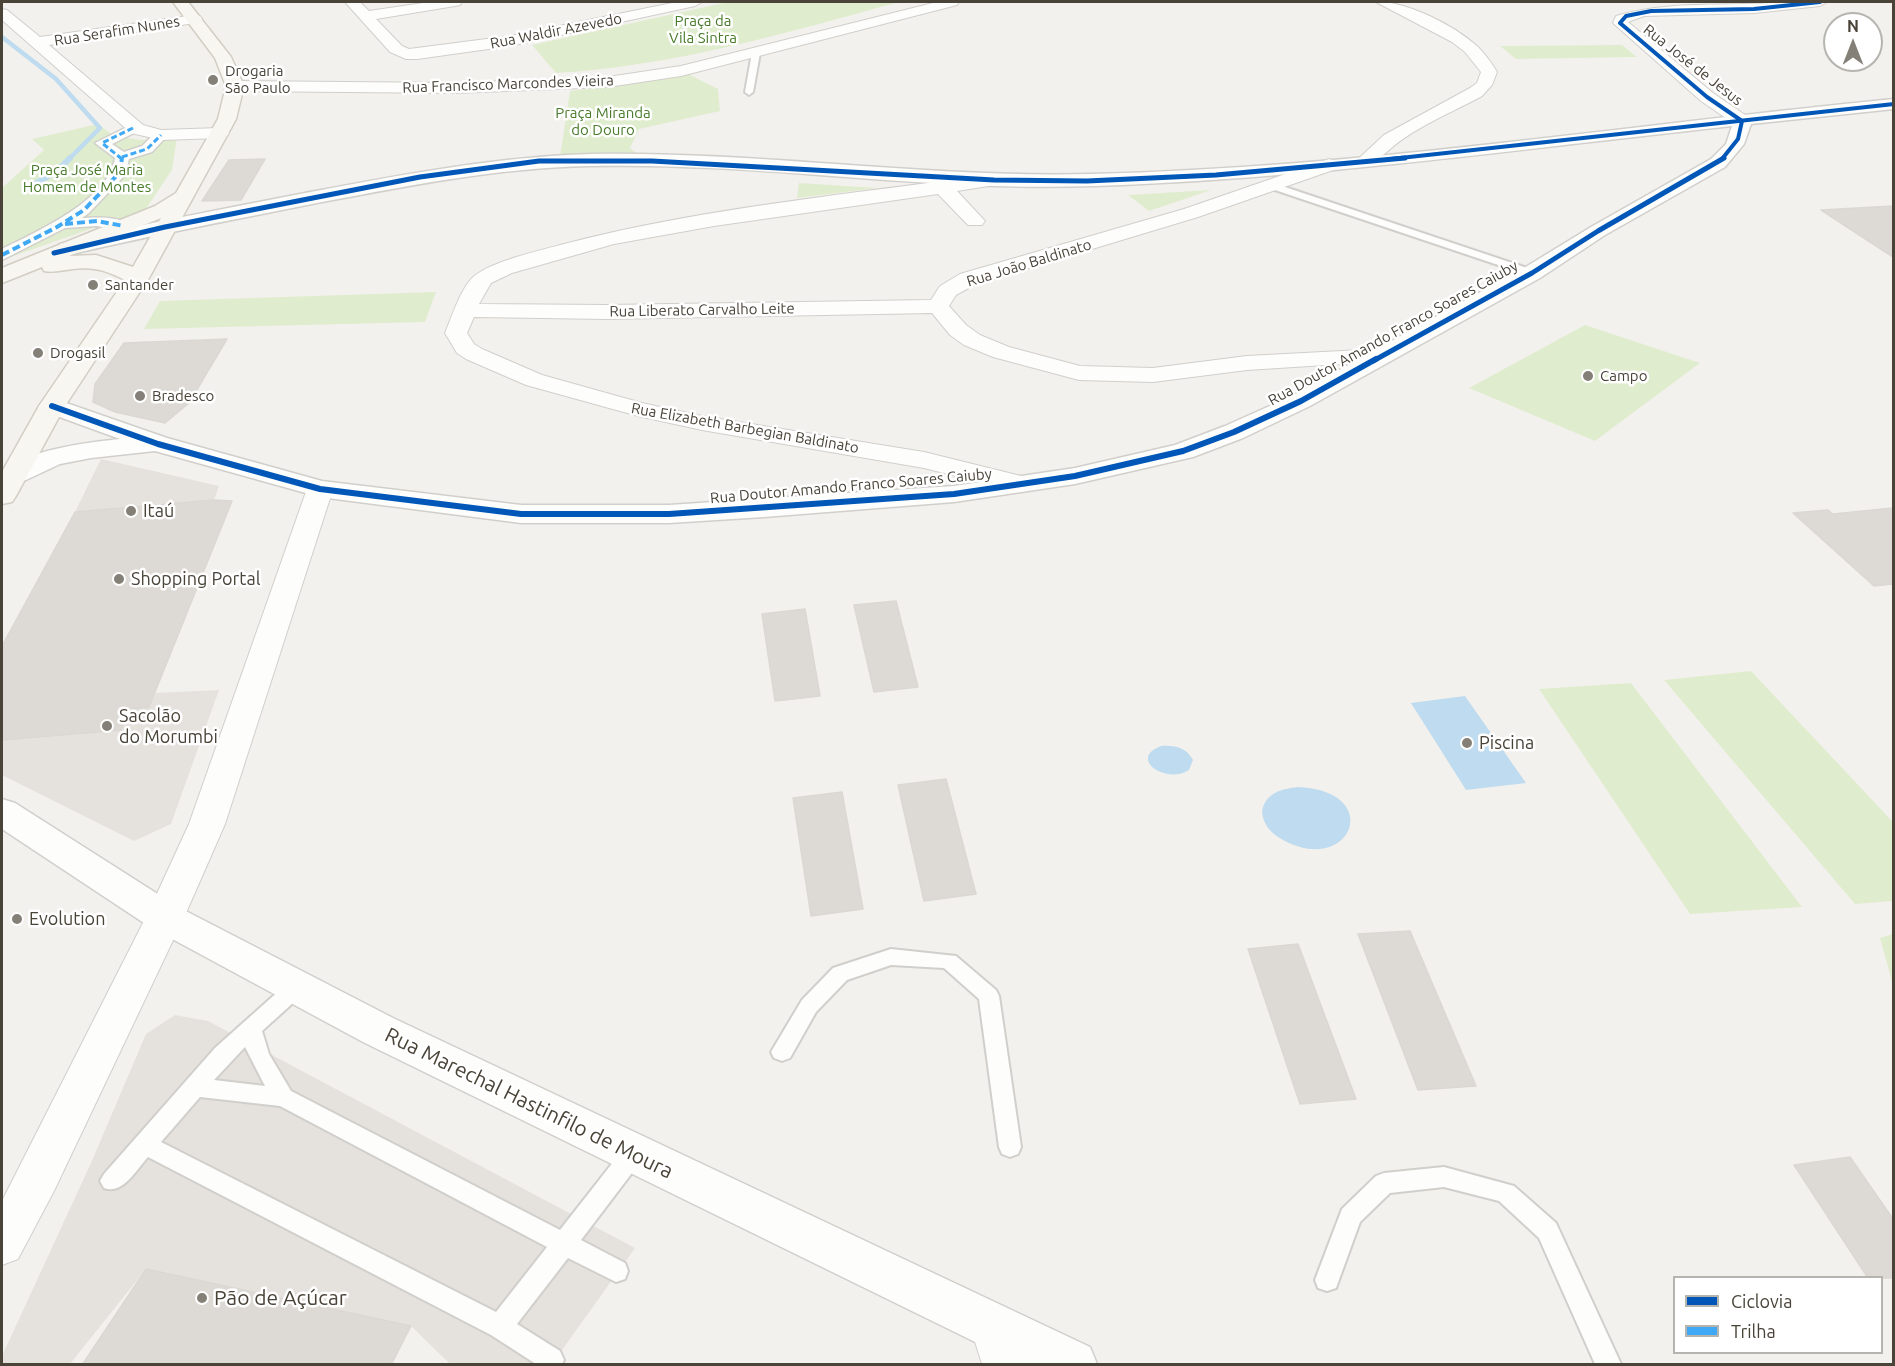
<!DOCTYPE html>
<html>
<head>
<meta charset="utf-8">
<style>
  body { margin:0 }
  #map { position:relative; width:1895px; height:1366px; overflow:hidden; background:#f3f1ed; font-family:Ubuntu,sans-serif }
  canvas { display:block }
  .frame { position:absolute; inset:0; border:3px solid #494338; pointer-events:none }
  .legend { position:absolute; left:1673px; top:1276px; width:210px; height:78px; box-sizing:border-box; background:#fff; border:2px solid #b6b4af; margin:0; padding:8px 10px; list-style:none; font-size:18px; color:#494338 }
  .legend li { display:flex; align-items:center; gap:12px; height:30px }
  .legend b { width:30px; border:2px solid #b6b4af }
  .north { position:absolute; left:1823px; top:12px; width:60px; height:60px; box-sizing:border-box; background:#fff; border:2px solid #b6b4af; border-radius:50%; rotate:0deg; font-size:16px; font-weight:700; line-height:24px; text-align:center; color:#494338 }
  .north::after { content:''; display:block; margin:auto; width:21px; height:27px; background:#848077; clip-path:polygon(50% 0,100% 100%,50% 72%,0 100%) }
</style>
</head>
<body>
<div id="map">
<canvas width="1895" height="1366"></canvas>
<div class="frame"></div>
<ul class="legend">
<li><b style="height:8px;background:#0057b8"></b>Ciclovia</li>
<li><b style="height:8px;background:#3fa9f5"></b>Trilha</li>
</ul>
<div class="north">N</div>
</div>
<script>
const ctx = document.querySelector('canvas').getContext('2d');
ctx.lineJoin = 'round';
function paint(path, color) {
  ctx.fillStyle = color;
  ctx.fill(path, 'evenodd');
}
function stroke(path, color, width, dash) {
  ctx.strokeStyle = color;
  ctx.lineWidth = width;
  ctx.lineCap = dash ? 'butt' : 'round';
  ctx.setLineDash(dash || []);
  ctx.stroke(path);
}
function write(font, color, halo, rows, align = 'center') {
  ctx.font = font + ' Ubuntu,sans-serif';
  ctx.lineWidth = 5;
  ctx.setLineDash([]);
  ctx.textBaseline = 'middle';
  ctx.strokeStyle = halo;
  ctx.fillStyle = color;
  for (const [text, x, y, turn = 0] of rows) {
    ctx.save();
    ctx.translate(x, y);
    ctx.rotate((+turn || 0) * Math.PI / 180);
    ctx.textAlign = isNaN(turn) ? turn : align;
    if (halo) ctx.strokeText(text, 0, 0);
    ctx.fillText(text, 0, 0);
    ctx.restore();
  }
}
paint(new Path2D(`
  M 728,2 L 899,2 C 786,33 674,66 556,73 L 532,45 Z
  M 1622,45 L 1637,57 L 1516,59 L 1500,46 Z
  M 686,73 L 718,89 L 720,111 L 639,129 L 630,148 L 641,157 L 560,157 L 570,91 L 627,84 Z
  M 98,124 L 114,136 L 141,140 L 177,137 L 172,170 L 145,210 L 2,260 L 2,188 L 44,150 L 32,139 Z
  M 799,183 L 877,188 L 797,198 Z
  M 1211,190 L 1149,211 L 1128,195 Z
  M 436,292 L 425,322 L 144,329 L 160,301 Z
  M 1585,325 L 1700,363 L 1595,441 L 1469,388 Z
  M 1751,671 L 1893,822 L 1893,901 L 1855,904 L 1664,680 Z
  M 1631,683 L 1802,907 L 1690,914 L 1539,689 Z
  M 1893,934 L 1894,934 L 1893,985 L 1880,938 Z`), '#e0ecce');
paint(new Path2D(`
  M 101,459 L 219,486 L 214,500 L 75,512 Z
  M 219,690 L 171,824 L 134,841 L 2,775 L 2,740 L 121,730 L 130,709 L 149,707 L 155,693 Z
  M 175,1015 L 208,1021 L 635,1248 L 552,1364 L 450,1364 L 411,1326 L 146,1269 L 70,1364 L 2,1364 L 2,1356 L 91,1163 L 146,1034 Z`), '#e5e2de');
paint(new Path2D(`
  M 1465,696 L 1526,783 L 1466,790 L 1411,703 Z
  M 1161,746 C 1174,745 1186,747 1193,760 L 1189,770 C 1165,785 1128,758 1161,746 Z
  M 1298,787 C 1386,791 1351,877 1283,840 C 1272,834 1263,825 1262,812 C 1265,793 1281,789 1298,787 Z`), '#bedbef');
stroke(new Path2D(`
  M 2,37 L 56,79 L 100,128 L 69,159`), '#bedbef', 4.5);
stroke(new Path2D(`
  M 33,185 L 57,171 L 70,158`), '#bedbef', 6);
const building = new Path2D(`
  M 265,159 L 241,200 L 202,201 L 229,160 Z
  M 1893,206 L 1893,257 L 1821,210 Z
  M 227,339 L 189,403 L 165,423 L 115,412 L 93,402 L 95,384 L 124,343 Z
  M 214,500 L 232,501 L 149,707 L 130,709 L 121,730 L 2,740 L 2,646 L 75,512 Z
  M 1893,508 L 1893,584 L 1874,586 L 1793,513 L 1828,510 L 1833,514 Z
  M 896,601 L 918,687 L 874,692 L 854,605 Z
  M 805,609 L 820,696 L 775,701 L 762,614 Z
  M 946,779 L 976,894 L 924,901 L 898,785 Z
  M 842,792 L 863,909 L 811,916 L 793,798 Z
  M 1410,931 L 1476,1086 L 1418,1090 L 1358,934 Z
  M 1298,944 L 1356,1099 L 1300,1104 L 1248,949 Z
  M 1850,1157 L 1893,1219 L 1893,1278 L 1868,1278 L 1794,1165 Z
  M 146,1269 L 411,1326 L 391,1365 L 82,1365 Z`);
paint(building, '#dddad5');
stroke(building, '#dbd8d3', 1.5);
const service = new Path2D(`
  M 756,51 L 760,53 L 753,92 L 749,95 L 745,92 L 752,53 Z
  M 1273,183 L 1536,271 L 1538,273 L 1536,275 L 1528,275 L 1269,188 L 1268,186 Z
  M 891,949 L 956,956 L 996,990 L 999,996 L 1021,1147 L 1018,1154 L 1010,1157 L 1002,1154 L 999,1147 L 979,999 L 944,968 L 891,965 L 847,980 L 816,1012 L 790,1058 L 782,1061 L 774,1058 L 771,1052 L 802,1000 L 833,968 Z
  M 297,979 L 304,981 L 307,987 L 304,993 L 262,1031 L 269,1054 L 291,1091 L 560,1230 L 625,1147 L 633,1144 L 641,1147 L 644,1154 L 641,1161 L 581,1240 L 625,1263 L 628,1271 L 625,1279 L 616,1282 L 568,1258 L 517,1324 L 560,1351 L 564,1360 L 562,1364 L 536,1364 L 491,1335 L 148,1157 C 136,1170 123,1195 104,1188 L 100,1181 L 104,1174 L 215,1048 L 290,981 ZM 245,1047 L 265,1086 L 214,1080 ZM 200,1097 L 280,1106 L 547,1247 L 496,1312 L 161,1142 Z
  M 1444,1167 L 1514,1186 L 1556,1223 L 1621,1364 L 1595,1364 L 1539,1238 L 1499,1201 L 1444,1187 L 1390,1193 L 1360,1222 L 1336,1288 L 1327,1291 L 1318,1288 L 1315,1280 L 1342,1209 L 1376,1176 L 1384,1173 Z`);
const pedestrian = new Path2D(`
  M 135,123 L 142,127 L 140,130 L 112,144 L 124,152 L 142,146 L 156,132 L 161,131 L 168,135 L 152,152 L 129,159 L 125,175 L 89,213 L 82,218 C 96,217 121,216 132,226 L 129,229 L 124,231 L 97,226 L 65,228 L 2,260 L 2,249 C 36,232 109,200 115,158 L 95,143 Z`);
const minor = new Path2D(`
  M 345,2 L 360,2 L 369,11 L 430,2 L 462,2 L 460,5 L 455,6 L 376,19 L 402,46 L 409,49 L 510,36 L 677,2 L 702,2 L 695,6 L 510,46 L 417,59 L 406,59 L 390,52 Z
  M 937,2 L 959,2 L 957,5 L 681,76 L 608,87 L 456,93 L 235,91 L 227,86 L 235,81 L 456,83 L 608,77 L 681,66 Z
  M 1376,2 C 1405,0 1455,26 1477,46 C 1485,54 1491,62 1497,72 L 1492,85 L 1482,96 C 1453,112 1413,128 1389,150 C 1379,158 1371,169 1357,166 L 1355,162 L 1384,135 L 1470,88 L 1477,83 L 1481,72 L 1465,52 L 1452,42 Z
  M 1784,2 L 1827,2 L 1820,6 L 1754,13 L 1644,16 L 1628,22 L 1713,93 L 1748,117 L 1751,121 L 1748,125 L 1736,125 L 1701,101 L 1613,23 L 1616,16 C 1669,0 1728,7 1784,2 Z
  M 2,9 L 7,10 L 40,37 L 195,15 L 200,16 L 202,19 L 200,22 L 195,23 L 49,45 L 143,125 L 161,130 L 220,128 L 226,129 L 229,133 L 226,137 L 220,138 L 161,140 L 131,133 L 2,20 Z
  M 1329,159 L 1336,161 L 1338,165 L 1336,169 L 1198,217 L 976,284 L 956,295 L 949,306 L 966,325 L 980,335 L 1009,347 L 1080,366 L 1153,368 L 1247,356 L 1380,349 L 1388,351 L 1392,356 L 1388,361 L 1247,370 L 1153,382 L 1079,380 L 993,357 L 964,345 L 950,335 L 932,313 L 607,319 L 474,317 L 467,333 L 474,344 L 482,349 L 542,375 L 642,403 L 702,416 L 924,452 L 1029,478 L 1033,484 L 1029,490 L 1020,492 L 924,468 L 702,430 L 638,416 L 526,385 L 466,359 L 457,353 L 445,333 C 452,317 462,283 477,274 C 499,259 546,249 572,242 C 709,207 854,194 994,174 L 1001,176 L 1003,180 L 1001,184 L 957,191 L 985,221 L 982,225 L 968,225 L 938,194 L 714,226 L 614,244 L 512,273 L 491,283 L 479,304 L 607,305 L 931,300 L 940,286 L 960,274 L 1184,209 Z
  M 320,481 L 329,483 L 333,489 L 225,824 L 186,913 L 54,1191 L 18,1259 L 2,1265 L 2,1201 L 148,913 L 189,824 L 307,489 L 311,483 Z
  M 995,1306 L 1012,1313 L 1030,1364 L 982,1364 L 971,1329 L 978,1313 Z`);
const tertiary = new Path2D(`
  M 1894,99 L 1894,109 L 1751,124 L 1744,144 L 1725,167 L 1605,235 L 1540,278 L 1310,406 L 1243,438 L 1193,457 L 1075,484 L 954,502 L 764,517 L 669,523 L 521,523 L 320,497 L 155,451 L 91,458 L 60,464 L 26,480 L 16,482 L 6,480 L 2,474 C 19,450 92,442 120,439 L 43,411 L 39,406 L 43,401 L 52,398 L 167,438 L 322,481 L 521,505 L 669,505 L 954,486 L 1075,468 L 1175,445 L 1225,426 L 1292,396 L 1524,268 L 1591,227 L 1711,159 L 1726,144 L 1732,126 C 1520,149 1309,179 1095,186 C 926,192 759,162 590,166 C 494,168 401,187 307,205 C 227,221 147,236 68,255 L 60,254 L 57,249 L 60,244 C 141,224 223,209 305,193 C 400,175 494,157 590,154 C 757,151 923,178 1090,174 C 1359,168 1626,125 1894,99 Z
  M 2,799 L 15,803 L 178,907 L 393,1018 L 1090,1347 L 1097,1364 L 1020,1364 L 363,1042 L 150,927 L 2,829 Z`);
const secondary = new Path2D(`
  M 173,2 L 188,2 L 231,57 L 244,86 L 236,119 L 149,278 L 65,406 L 16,496 L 12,502 L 2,504 L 2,472 L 39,406 L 125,280 C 108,271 93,266 73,269 C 63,270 54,273 44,271 L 42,267 L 2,283 L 2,268 L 155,206 L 176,193 L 218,119 L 226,86 L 215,58 ZM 161,218 L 133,267 L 96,255 L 69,256 Z`);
stroke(service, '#d1cfcb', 4);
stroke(pedestrian, '#d1cfcb', 3);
stroke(minor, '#d1cfcb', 2);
stroke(tertiary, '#d1cfcb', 3);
stroke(secondary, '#d2cec4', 3);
paint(service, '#fdfdfc');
paint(pedestrian, '#fdfdfc');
paint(minor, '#fdfdfc');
paint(tertiary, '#fdfdfc');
paint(secondary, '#f7f6f1');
stroke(new Path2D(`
  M 122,157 L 147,149 L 161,135
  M 122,159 L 102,143 L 135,127`), '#3fa9f5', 3, [6, 3]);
stroke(new Path2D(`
  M 65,224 L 97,221 L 124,226
  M 2,255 L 57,227 L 84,210 L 120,172 L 122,158`), '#3fa9f5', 4, [8, 4]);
stroke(new Path2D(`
  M 1391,159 L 1894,104
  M 1722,159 L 1738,139 L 1742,121 L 1707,97 L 1620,23 L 1626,16 L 1651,11 L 1754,9 L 1820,2`), '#0057b8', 4);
stroke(new Path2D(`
  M 54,253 L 165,227 L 420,177 L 539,161 L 652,161 L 994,180 L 1087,181 L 1216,175 L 1405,158
  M 1373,361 L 1532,273 L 1598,231 L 1724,158`), '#0057b8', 5);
stroke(new Path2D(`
  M 52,406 L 158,444 L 320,489 L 521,514 L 669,514 L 954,494 L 1075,476 L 1183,451 L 1234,432 L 1301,401 L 1376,359`), '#0057b8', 6);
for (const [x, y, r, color] of [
  [213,80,6,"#848077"],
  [93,285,6,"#848077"],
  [38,353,6,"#848077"],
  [1588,376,6,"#848077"],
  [140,396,6,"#848077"],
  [131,511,6,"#848077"],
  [119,579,6,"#848077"],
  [107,726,6,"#848077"],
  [1467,743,6,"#848077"],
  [17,919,6,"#848077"],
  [202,1298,6,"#848077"]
]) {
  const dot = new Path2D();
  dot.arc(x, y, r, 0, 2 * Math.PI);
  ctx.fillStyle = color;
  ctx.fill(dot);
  stroke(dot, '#fff', 2);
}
write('15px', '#487b2b', '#fff', [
  ["Praça da",703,21],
  ["Vila Sintra",703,38],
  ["Praça Miranda",603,113],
  ["do Douro",603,130],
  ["Praça José Maria",87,170],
  ["Homem de Montes",87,187]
]);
write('15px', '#494338', '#fff', [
  ["Rua Serafim Nunes",117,31,-9],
  ["Rua Waldir Azevedo",556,31,-11],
  ["Rua José de Jesus",1693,65,38],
  ["Rua Francisco Marcondes Vieira",508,84,-2],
  ["Rua João Baldinato",1029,263,-17],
  ["Rua Liberato Carvalho Leite",702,310,-1],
  ["Rua Doutor Amando Franco Soares Caiuby",1393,333,-29],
  ["Rua Elizabeth Barbegian Baldinato",745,428,10],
  ["Rua Doutor Amando Franco Soares Caiuby",851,486,-5]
]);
write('15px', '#494338', '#fff', [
  ["Drogaria",225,71],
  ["São Paulo",225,88],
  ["Santander",105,285],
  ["Drogasil",50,353],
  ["Campo",1600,376],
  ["Bradesco",152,396]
], 'left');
write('18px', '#494338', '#fff', [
  ["Itaú",143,511],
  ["Shopping Portal",131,579],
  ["Sacolão",119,716],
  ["do Morumbi",119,737],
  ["Piscina",1479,743],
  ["Evolution",29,919]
], 'left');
write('21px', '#494338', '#fff', [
  ["Rua Marechal Hastinfilo de Moura",529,1103,26]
]);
write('21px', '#494338', '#fff', [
  ["Pão de Açúcar",214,1298]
], 'left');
</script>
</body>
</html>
